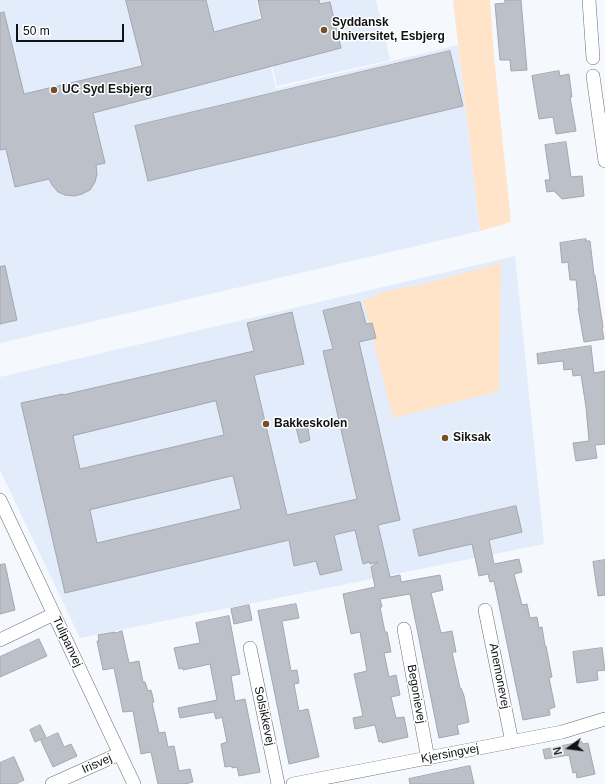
<!DOCTYPE html>
<html>
<head>
<meta charset="utf-8">
<style>
  body { margin:0 }
  #map { position:relative; width:605px; height:784px; overflow:hidden; background:#f5f8fd; font-family:Helvetica,sans-serif }
  canvas { display:block }
  .north { position:absolute; left:549px; top:728px; width:40px; height:40px; -webkit-text-stroke:3px #fff; paint-order:stroke; rotate:256deg; font-size:11px; font-weight:700; line-height:16px; text-align:center; color:#101214 }
  .north::after { content:''; display:block; margin:auto; width:14px; height:18px; background:#101214; clip-path:polygon(50% 0,100% 100%,50% 72%,0 100%) }
  .scale { position:absolute; left:16px; top:24px; width:108px; height:18px; box-sizing:border-box; border:2px solid #101214; border-top:0; padding-left:5px; font-size:12px; line-height:14px; white-space:nowrap; color:#101214; -webkit-text-stroke:3px #fff; paint-order:stroke }
</style>
</head>
<body>
<div id="map">
<canvas width="605" height="784"></canvas>
<div class="north">N</div>
<div class="scale">50 m</div>
</div>
<script>
const ctx = document.querySelector('canvas').getContext('2d');
ctx.lineJoin = 'round';
function paint(path, color) {
  ctx.fillStyle = color;
  ctx.fill(path, 'evenodd');
}
function stroke(path, color, width, dash) {
  ctx.strokeStyle = color;
  ctx.lineWidth = width;
  ctx.lineCap = dash ? 'butt' : 'round';
  ctx.setLineDash(dash || []);
  ctx.stroke(path);
}
function write(font, color, halo, rows, align = 'center') {
  ctx.font = font + ' Helvetica,sans-serif';
  ctx.lineWidth = 3;
  ctx.setLineDash([]);
  ctx.textBaseline = 'middle';
  ctx.strokeStyle = halo;
  ctx.fillStyle = color;
  for (const [text, x, y, turn = 0] of rows) {
    ctx.save();
    ctx.translate(x, y);
    ctx.rotate((+turn || 0) * Math.PI / 180);
    ctx.textAlign = isNaN(turn) ? turn : align;
    if (halo) ctx.strokeText(text, 0, 0);
    ctx.fillText(text, 0, 0);
    ctx.restore();
  }
}
paint(new Path2D(`
  M 0,0 L 256,0 L 276,89 L 458,45 L 480,231 L 0,343 Z
  M 257,0 L 376,0 L 390,60 L 277,86 Z
  M 515,256 L 544,544 L 80,638 L 0,470 L 0,377 Z`), '#e3ecfb');
paint(new Path2D(`
  M 453,0 L 490,0 L 494,57 L 511,222 L 480,231 Z
  M 501,263 L 499,391 L 393,418 L 363,300 L 378,296 L 378,293 L 412,286 L 413,287 Z`), '#ffe4c9');
const building = new Path2D(`
  M 126,0 L 206,0 L 214,32 L 262,19 L 258,0 L 319,0 L 320,4 L 330,2 L 341,48 L 93,113 L 105,163 L 96,165 L 97,174 L 95,182 L 90,190 L 82,194 L 74,196 L 65,195 L 58,192 L 52,185 L 49,179 L 15,187 L 6,149 L 0,150 L 0,13 L 4,12 L 24,94 L 142,66 Z
  M 505,0 L 521,0 L 527,70 L 511,71 L 510,60 L 500,60 L 495,4 L 505,3 Z
  M 450,51 L 463,106 L 148,181 L 135,126 Z
  M 559,71 L 560,76 L 569,74 L 572,97 L 570,97 L 576,131 L 556,134 L 553,117 L 539,119 L 532,76 Z
  M 566,142 L 571,177 L 582,176 L 584,196 L 562,199 L 554,191 L 547,192 L 545,180 L 550,180 L 545,145 Z
  M 586,239 L 586,241 L 590,241 L 594,275 L 595,275 L 603,327 L 602,328 L 604,339 L 584,342 L 578,308 L 579,308 L 576,280 L 570,280 L 568,262 L 562,263 L 560,243 Z
  M 5,266 L 17,320 L 0,324 L 0,267 Z
  M 360,302 L 366,324 L 372,323 L 376,338 L 359,342 L 400,520 L 378,525 L 390,577 L 400,575 L 401,582 L 440,575 L 443,590 L 431,593 L 441,633 L 452,631 L 456,652 L 452,652 L 460,688 L 461,688 L 464,696 L 469,722 L 457,725 L 459,734 L 439,738 L 410,594 L 380,599 L 382,607 L 380,607 L 385,632 L 387,632 L 391,652 L 384,653 L 389,677 L 396,675 L 400,695 L 391,697 L 396,718 L 404,717 L 408,737 L 382,743 L 382,741 L 379,742 L 375,725 L 355,729 L 353,718 L 363,716 L 354,674 L 367,671 L 360,632 L 351,634 L 343,594 L 375,587 L 371,567 L 378,562 L 370,564 L 370,562 L 363,564 L 355,530 L 334,535 L 342,570 L 320,575 L 316,561 L 294,566 L 289,540 L 65,593 L 21,403 L 63,394 L 63,395 L 254,351 L 247,323 L 292,312 L 304,364 L 254,375 L 287,515 L 357,499 L 323,351 L 333,349 L 323,311 ZM 216,401 L 224,435 L 80,469 L 73,436 ZM 233,476 L 241,509 L 97,543 L 90,510 Z
  M 591,346 L 594,373 L 605,371 L 605,444 L 595,445 L 597,458 L 576,461 L 573,443 L 589,441 L 586,407 L 581,375 L 573,376 L 572,369 L 564,370 L 563,361 L 538,364 L 537,354 Z
  M 307,424 L 310,440 L 300,443 L 296,427 Z
  M 516,506 L 522,532 L 489,540 L 494,564 L 519,559 L 522,572 L 514,574 L 522,605 L 527,604 L 530,618 L 537,617 L 539,628 L 542,627 L 545,646 L 546,646 L 552,677 L 549,678 L 555,707 L 549,709 L 550,715 L 523,720 L 494,581 L 490,582 L 488,574 L 479,576 L 472,544 L 419,556 L 413,530 Z
  M 605,560 L 605,595 L 598,596 L 593,562 Z
  M 5,564 L 15,610 L 0,614 L 0,565 Z
  M 296,604 L 299,618 L 282,621 L 291,671 L 297,670 L 299,683 L 294,684 L 299,711 L 308,709 L 319,757 L 289,764 L 258,611 Z
  M 249,605 L 252,620 L 234,624 L 231,609 Z
  M 229,616 L 240,674 L 231,676 L 235,701 L 245,699 L 260,772 L 239,776 L 237,767 L 232,768 L 232,766 L 225,767 L 221,744 L 227,742 L 222,717 L 216,719 L 214,712 L 180,718 L 178,708 L 217,700 L 210,664 L 183,670 L 183,668 L 179,669 L 174,648 L 200,643 L 196,623 Z
  M 122,631 L 129,663 L 139,661 L 143,682 L 145,682 L 148,691 L 151,690 L 154,702 L 152,703 L 159,733 L 165,732 L 168,747 L 174,746 L 179,771 L 190,769 L 193,782 L 185,784 L 158,784 L 151,752 L 141,754 L 133,711 L 123,712 L 114,668 L 103,670 L 97,641 L 99,641 L 98,635 L 115,632 L 115,633 Z
  M 39,639 L 47,656 L 0,677 L 0,657 Z
  M 602,648 L 605,670 L 597,671 L 598,680 L 577,683 L 573,652 Z
  M 40,725 L 46,737 L 35,742 L 30,730 Z
  M 58,733 L 64,747 L 71,744 L 77,756 L 53,767 L 41,741 Z
  M 582,742 L 583,744 L 588,743 L 595,774 L 577,778 L 576,772 L 573,773 L 569,755 L 545,759 L 543,750 Z
  M 14,757 L 24,780 L 16,784 L 0,784 L 0,763 Z
  M 470,766 L 474,784 L 410,784 L 409,779 Z`);
paint(building, '#bcc1c9');
stroke(building, '#a3a8af', 1);
const street = new Path2D(`
  M 589,0 L 593,58
  M 593,76 L 605,161
  M 0,500 L 134,784
  M 485,610 L 512,742
  M 404,629 L 428,759
  M 0,640 L 54,614
  M 250,648 L 278,784
  M 52,784 L 119,754
  M 293,784 L 562,732 L 605,719`);
stroke(street, '#696e75', 14);
stroke(street, '#fff', 13);
for (const [x, y, r, color] of [
  [324,30,4,"#735029"],
  [54,90,4,"#735029"],
  [266,424,4,"#735029"],
  [445,438,4,"#735029"]
]) {
  const dot = new Path2D();
  dot.arc(x, y, r, 0, 2 * Math.PI);
  ctx.fillStyle = color;
  ctx.fill(dot);
  stroke(dot, '#fff', 1.5);
}
write('bold 12px', '#101214', '#fff', [
  ["Syddansk",332,23],
  ["Universitet, Esbjerg",332,37],
  ["UC Syd Esbjerg",62,90],
  ["Bakkeskolen",274,424],
  ["Siksak",453,438]
], 'left');
write('12px', '#101214', '#fff', [
  ["Tulipanvej",67,642,65],
  ["Anemonevej",499,676,79],
  ["Begonievej",416,694,80],
  ["Solsikkevej",264,716,78],
  ["Kjersingvej",450,754,-11],
  ["Irisvej",97,764,-24]
]);
</script>
</body>
</html>
